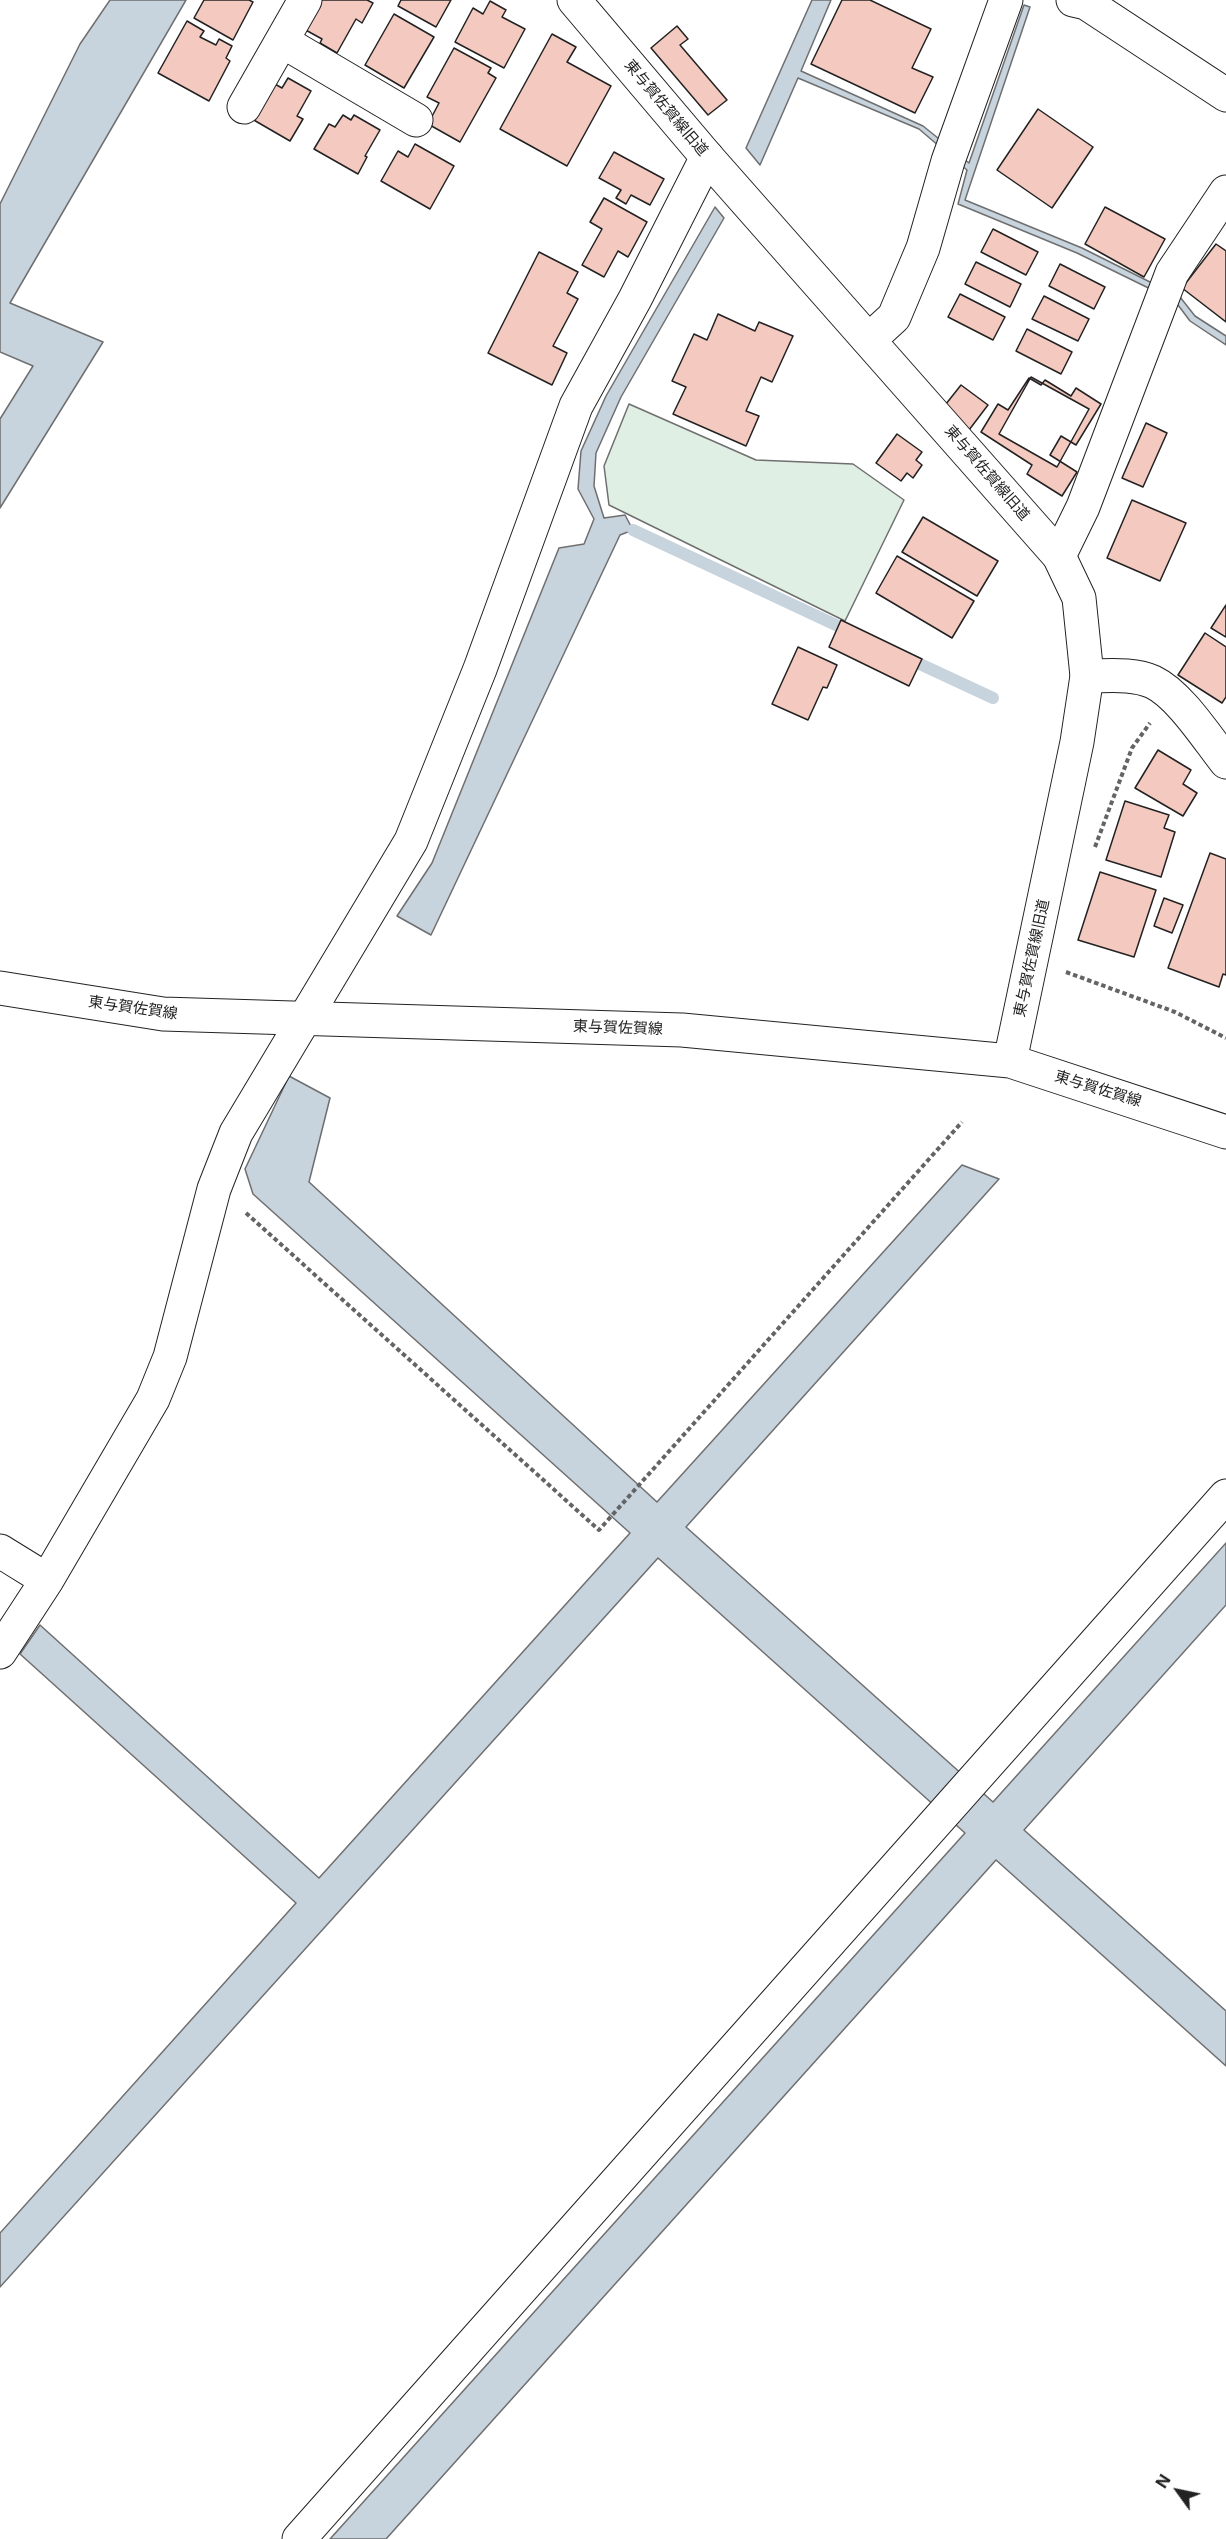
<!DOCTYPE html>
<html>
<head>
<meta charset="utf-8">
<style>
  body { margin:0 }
  #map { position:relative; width:1226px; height:2539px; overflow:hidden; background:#fff; font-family:Inter,sans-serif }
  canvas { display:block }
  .north { position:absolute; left:1148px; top:2461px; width:60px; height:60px; -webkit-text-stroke:4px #fff; paint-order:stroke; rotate:303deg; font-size:16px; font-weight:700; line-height:24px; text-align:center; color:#222 }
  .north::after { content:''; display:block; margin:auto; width:21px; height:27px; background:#222; clip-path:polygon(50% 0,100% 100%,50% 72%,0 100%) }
</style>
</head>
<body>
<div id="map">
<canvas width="1226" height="2539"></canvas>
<div class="north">N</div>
</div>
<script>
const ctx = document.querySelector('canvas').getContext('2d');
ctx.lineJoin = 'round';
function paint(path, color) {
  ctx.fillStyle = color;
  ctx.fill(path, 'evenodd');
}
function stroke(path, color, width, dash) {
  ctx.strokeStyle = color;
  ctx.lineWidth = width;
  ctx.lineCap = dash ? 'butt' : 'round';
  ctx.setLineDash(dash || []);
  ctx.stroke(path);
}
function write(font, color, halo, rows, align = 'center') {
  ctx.font = font + ' Inter,"Noto Sans JP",sans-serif';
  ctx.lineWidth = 4.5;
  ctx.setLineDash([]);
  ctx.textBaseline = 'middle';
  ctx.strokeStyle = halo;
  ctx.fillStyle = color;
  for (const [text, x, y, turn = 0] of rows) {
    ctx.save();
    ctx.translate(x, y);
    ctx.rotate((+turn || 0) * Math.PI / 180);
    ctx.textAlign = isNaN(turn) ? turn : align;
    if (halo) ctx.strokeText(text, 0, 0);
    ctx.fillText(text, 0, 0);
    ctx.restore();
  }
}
const green = new Path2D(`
  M 629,404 L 756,460 L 853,464 L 904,500 L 845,621 L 609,505 L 604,466 Z`);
paint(green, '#e0efe3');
stroke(green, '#6f6f6f', 1.5);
const water = new Path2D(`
  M 110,0 L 186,0 L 10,303 L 103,342 L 0,508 L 0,419 L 33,366 L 0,352 L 0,204 L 80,44 Z
  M 812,0 L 831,0 L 801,71 L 923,126 L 969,163 L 1024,5 L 1030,7 L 965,200 L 1082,248 L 1180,297 L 1195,316 L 1226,336 L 1226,345 L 1190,321 L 1175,301 L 1077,253 L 958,204 L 967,170 L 919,129 L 798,78 L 760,165 L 746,148 Z
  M 715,207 L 724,218 L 621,397 L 596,453 L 594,486 L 604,518 L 625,515 L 633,530 L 620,535 L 431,935 L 397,916 L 432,863 L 559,548 L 584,544 L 594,519 L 578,489 L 581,451 L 606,396 Z
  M 289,1076 L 330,1098 L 309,1182 L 657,1502 L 962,1165 L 999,1179 L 686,1527 L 993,1802 L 1226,1543 L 1226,1605 L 1024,1830 L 1226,2011 L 1226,2066 L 996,1860 L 386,2539 L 330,2539 L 965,1833 L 658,1558 L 0,2287 L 0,2233 L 296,1903 L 20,1654 L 40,1625 L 319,1878 L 630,1533 L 253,1194 L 245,1169 Z`);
paint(water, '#c7d3dd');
stroke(water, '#6f6f6f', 1.5);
stroke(new Path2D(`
  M 633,530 L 853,633
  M 907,658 L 993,698`), '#c7d3dd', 12);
const building = new Path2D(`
  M 204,0 L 249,0 L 253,2 L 233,40 L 194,18 Z
  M 318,0 L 367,0 L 373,3 L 362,23 L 356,19 L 337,53 L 320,43 L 322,39 L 302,28 Z
  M 401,0 L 451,0 L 436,27 L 398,6 Z
  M 842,0 L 870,0 L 931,29 L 912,68 L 933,77 L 915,113 L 811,64 Z
  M 490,1 L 506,10 L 502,17 L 525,29 L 504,68 L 455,42 L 473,8 L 483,14 Z
  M 394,14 L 434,37 L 404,88 L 365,65 Z
  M 187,21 L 204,31 L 200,37 L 216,45 L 219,39 L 232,46 L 226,58 L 230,61 L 209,101 L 158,73 Z
  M 677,26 L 688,39 L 680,45 L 727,100 L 708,115 L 651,48 Z
  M 552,34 L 576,47 L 567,62 L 611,86 L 567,166 L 500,129 Z
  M 454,48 L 491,68 L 488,73 L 496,78 L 460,142 L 428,124 L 439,103 L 427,97 Z
  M 288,78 L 311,91 L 297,116 L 303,119 L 290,141 L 252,119 L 273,83 L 282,88 Z
  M 1038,109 L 1093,147 L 1052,208 L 997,170 Z
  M 343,115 L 351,120 L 354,115 L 380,130 L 365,156 L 367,157 L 358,174 L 314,149 L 329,124 L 335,127 Z
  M 415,144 L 454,166 L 430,209 L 381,181 L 398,151 L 408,157 Z
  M 614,152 L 664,179 L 650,205 L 631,195 L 626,204 L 616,198 L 621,190 L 599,178 Z
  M 604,198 L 647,222 L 628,257 L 618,251 L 604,277 L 582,265 L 602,229 L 590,222 Z
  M 1105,207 L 1165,239 L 1144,277 L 1085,244 Z
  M 993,229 L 1038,252 L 1026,275 L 981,252 Z
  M 1216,244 L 1226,251 L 1226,322 L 1182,288 Z
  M 539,252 L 578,272 L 567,293 L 578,299 L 553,346 L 567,353 L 552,385 L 488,353 Z
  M 976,262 L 1021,284 L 1010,307 L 965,284 Z
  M 1060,264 L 1105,287 L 1094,309 L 1049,286 Z
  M 960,294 L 1005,317 L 993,340 L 948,317 Z
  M 1044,296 L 1089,319 L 1078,341 L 1032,319 Z
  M 718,314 L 755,331 L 759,322 L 793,336 L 772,382 L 761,377 L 746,411 L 759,416 L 746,446 L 673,414 L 686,387 L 672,381 L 694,334 L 707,340 Z
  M 1027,329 L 1072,352 L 1061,374 L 1016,351 Z
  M 1031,377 L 1089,409 L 1057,467 L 999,434 Z
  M 1029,378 L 1041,385 L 1045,380 L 1071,396 L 1076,388 L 1101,404 L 1076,445 L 1061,436 L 1050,455 L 1077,472 L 1062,496 L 1027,474 L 1032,465 L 981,432 L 998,404 L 1008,410 Z
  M 961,385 L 988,405 L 969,430 L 942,409 Z
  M 1146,423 L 1167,433 L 1143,487 L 1122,478 Z
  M 897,434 L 922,452 L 916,460 L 922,465 L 913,478 L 907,473 L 901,481 L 876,463 Z
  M 1132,500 L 1186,523 L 1160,581 L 1107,558 Z
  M 923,517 L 998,561 L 977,596 L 902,552 Z
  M 897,556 L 974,601 L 952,638 L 876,593 Z
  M 1226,605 L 1226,637 L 1211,628 Z
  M 841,620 L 922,659 L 909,686 L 829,647 Z
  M 1205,633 L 1226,647 L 1226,697 L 1222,703 L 1178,675 Z
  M 798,647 L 837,665 L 827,688 L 823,687 L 808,720 L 772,704 Z
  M 1158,750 L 1191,770 L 1183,784 L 1197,793 L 1183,816 L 1135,788 Z
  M 1125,801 L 1169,815 L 1164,828 L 1175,832 L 1161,877 L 1106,860 Z
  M 1210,853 L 1226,859 L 1226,975 L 1223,974 L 1219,987 L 1168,968 Z
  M 1100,872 L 1156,890 L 1134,957 L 1078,940 Z
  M 1164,898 L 1183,905 L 1172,933 L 1154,926 Z`);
paint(building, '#f3c9c0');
stroke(building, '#222', 1.5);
const minor = new Path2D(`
  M 1073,0 L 1086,3 L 1226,95
  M 282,41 L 416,120
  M 244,107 L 305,0
  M 869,340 L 894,317 L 923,248 L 948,161 L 1006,0
  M 1059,556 L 1083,507 L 1172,273 L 1226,192
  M 1087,676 C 1108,676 1133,673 1153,682 C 1180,695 1207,738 1226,762
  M 0,1551 L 47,1580
  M 0,1652 L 47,1580 L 153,1399 L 170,1357 L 214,1189 L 236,1133 L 411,841 L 480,669 L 576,406 L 635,299 L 707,157
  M 299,2539 L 1226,1496`);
const major = new Path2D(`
  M 574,0 L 707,157 L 1059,556 L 1079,598 L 1087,676 L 1077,742 L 1010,1061
  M 0,988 L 163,1014 L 682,1030 L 1010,1061 L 1226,1132`);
stroke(minor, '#222', 35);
stroke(major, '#222', 35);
stroke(new Path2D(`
  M 1095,847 L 1132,748 L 1150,723
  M 1066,972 L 1175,1012 L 1226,1038
  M 246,1213 L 599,1530 L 962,1122`), '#646464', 4, [4.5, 3]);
stroke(minor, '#fff', 33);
stroke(major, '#fff', 33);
write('15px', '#222', '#fff', [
  ["東与賀佐賀線旧道",666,108,50],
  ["東与賀佐賀線旧道",987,473,49],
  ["東与賀佐賀線旧道",1032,958,-78],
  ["東与賀佐賀線",133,1008,8],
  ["東与賀佐賀線",618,1028,2],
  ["東与賀佐賀線",1098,1089,17]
]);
</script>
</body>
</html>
